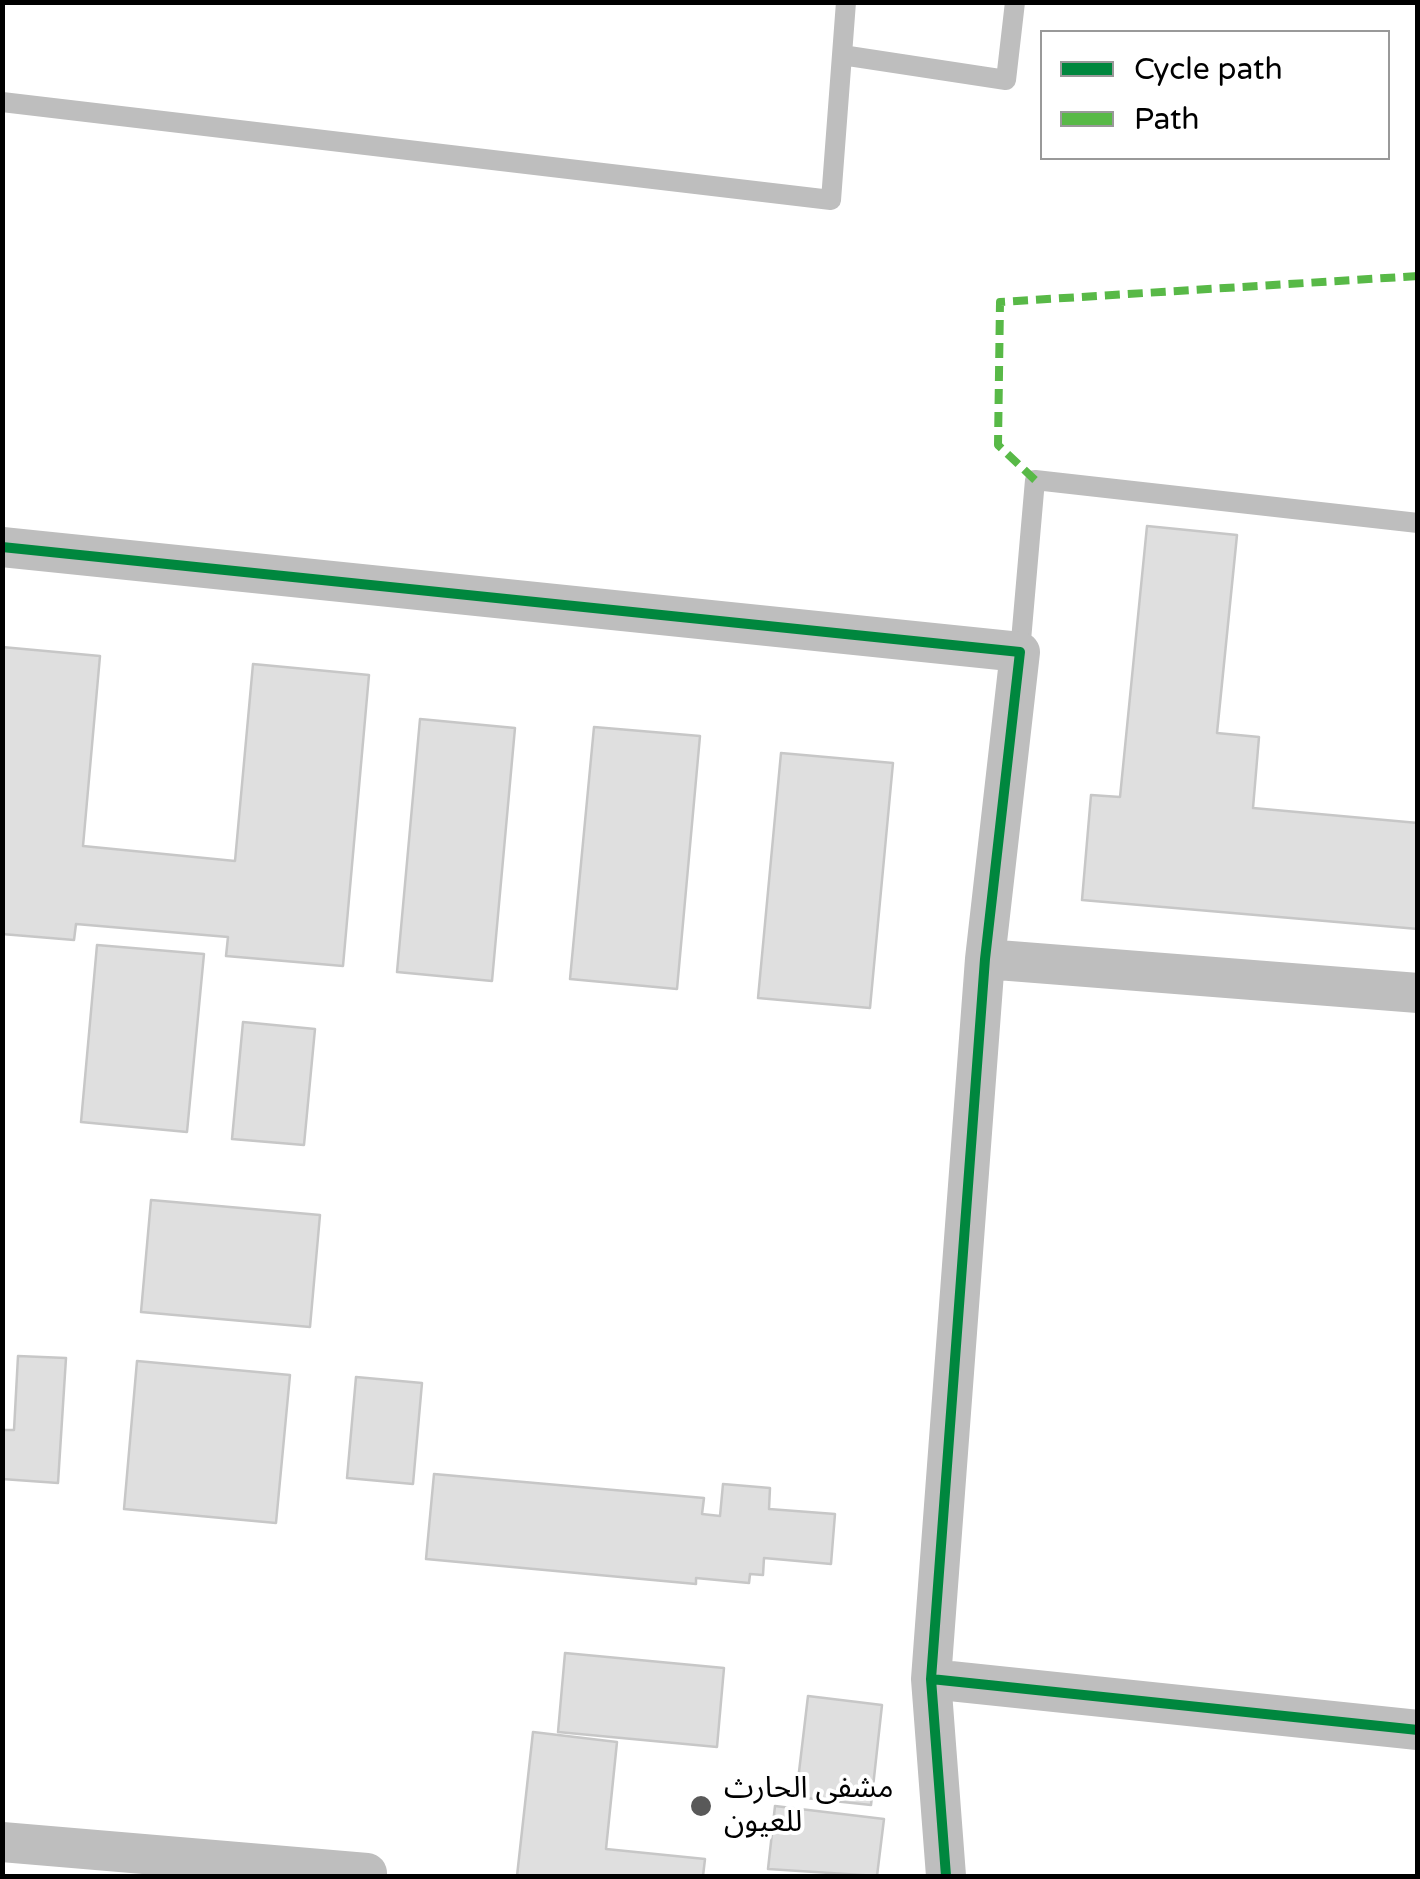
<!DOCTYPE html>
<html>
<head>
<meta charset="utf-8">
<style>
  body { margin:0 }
  #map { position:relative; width:1420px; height:1879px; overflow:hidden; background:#fff; font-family:"Varela Round",sans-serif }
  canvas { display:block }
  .frame { position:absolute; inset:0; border:5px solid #000; pointer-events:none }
  .legend { position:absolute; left:1040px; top:30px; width:350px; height:130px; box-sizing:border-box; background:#fff; border:2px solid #999; margin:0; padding:12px 18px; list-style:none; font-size:30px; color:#000 }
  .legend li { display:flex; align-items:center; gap:20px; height:50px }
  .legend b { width:50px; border:2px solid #999 }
</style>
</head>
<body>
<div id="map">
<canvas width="1420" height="1879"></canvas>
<div class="frame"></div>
<ul class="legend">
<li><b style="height:12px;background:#00873e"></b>Cycle path</li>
<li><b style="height:12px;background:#58b947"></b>Path</li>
</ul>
</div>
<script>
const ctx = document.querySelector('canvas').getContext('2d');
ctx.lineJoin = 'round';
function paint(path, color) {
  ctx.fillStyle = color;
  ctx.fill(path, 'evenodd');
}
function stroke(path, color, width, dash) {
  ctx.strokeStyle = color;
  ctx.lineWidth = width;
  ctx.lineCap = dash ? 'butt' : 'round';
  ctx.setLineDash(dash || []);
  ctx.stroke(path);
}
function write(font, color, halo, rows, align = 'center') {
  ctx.font = font + ' "Varela Round","Noto Sans Arabic",sans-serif';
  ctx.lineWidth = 8;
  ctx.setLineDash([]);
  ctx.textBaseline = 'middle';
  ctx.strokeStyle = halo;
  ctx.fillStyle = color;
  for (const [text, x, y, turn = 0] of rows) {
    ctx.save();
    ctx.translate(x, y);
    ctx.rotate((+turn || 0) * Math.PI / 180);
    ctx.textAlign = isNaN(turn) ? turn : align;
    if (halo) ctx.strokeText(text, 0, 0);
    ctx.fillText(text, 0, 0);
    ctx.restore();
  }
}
const building = new Path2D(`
  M 1147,526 L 1237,535 L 1217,733 L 1259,737 L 1253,808 L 1418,823 L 1418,929 L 1082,900 L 1091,795 L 1120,797 Z
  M 2,647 L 100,656 L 83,846 L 235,861 L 253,664 L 369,675 L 343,966 L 226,956 L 228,937 L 76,924 L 74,940 L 2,934 Z
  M 420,719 L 515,728 L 492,981 L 397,972 Z
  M 594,727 L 700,736 L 677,989 L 570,979 Z
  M 781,753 L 893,763 L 870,1008 L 758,998 Z
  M 97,945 L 204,954 L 187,1132 L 81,1122 Z
  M 243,1022 L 315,1029 L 304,1145 L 232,1139 Z
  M 151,1200 L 320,1215 L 310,1327 L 141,1312 Z
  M 18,1356 L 66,1358 L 58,1483 L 2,1479 L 2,1430 L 14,1430 Z
  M 137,1361 L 290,1375 L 276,1523 L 124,1509 Z
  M 356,1377 L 422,1383 L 413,1484 L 347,1478 Z
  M 434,1474 L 704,1498 L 702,1514 L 720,1516 L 723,1484 L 770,1488 L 769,1509 L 835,1514 L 831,1564 L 764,1558 L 763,1575 L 750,1574 L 749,1583 L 696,1578 L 696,1584 L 426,1559 Z
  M 565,1653 L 724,1668 L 717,1747 L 558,1732 Z
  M 808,1696 L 882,1705 L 871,1805 L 796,1797 Z
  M 533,1732 L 617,1742 L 606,1849 L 705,1859 L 703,1876 L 517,1876 Z
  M 775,1806 L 884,1819 L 877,1876 L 768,1869 Z`);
paint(building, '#dfdfdf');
stroke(building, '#c7c7c7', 2.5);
stroke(new Path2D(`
  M 842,55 L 1006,80 L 1015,2
  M 2,102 L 831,200 L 846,2
  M 1020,652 L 1035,480 L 1418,523`), '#bebebe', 20);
stroke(new Path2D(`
  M 2,547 L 1020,652 L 985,959 L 931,1679 L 946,1876
  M 985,959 L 1418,993
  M 931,1679 L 1418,1730
  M 2,1842 L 367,1873`), '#bebebe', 40);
stroke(new Path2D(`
  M 1035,480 L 998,445 L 1000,302 L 1418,276`), '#58b947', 8, [15, 8]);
stroke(new Path2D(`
  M 2,547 L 1020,652 L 985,959 L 931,1679 L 946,1876
  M 931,1679 L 1418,1730`), '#00873e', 10);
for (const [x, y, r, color] of [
  [701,1806,12,"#595959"]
]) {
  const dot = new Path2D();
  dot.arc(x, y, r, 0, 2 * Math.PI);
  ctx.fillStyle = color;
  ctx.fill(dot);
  stroke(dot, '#fff', 4);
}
write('30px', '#000', '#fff', [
  ["مشفى الحارث",724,1789],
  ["للعيون",724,1823]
], 'left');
</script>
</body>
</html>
